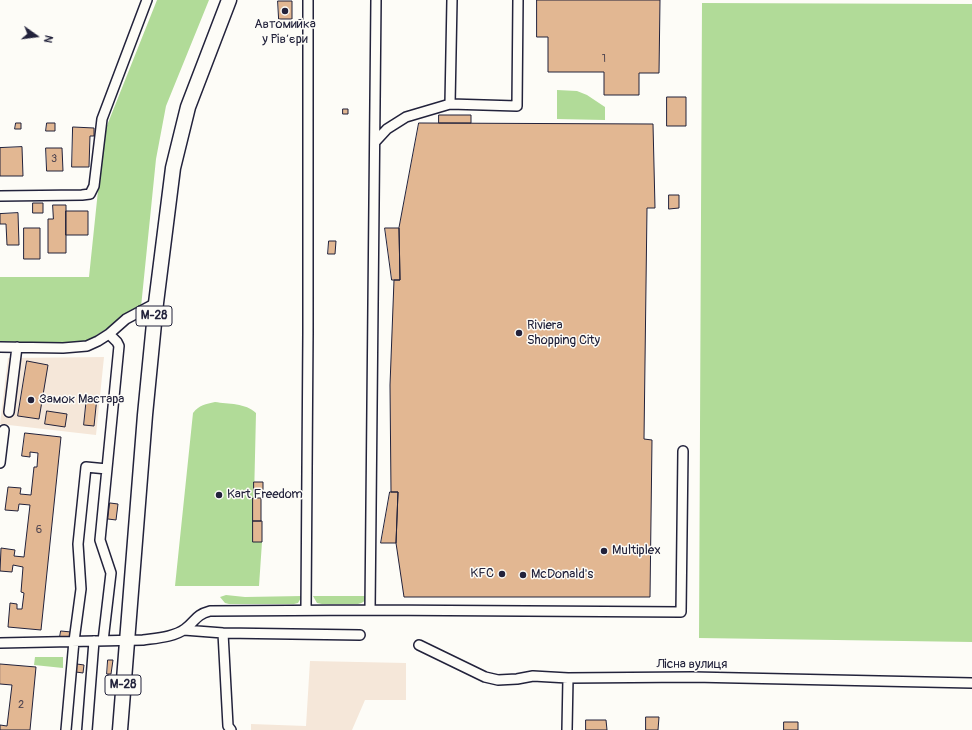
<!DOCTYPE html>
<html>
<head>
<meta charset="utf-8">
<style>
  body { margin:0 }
  #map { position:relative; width:972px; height:730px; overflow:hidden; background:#fdfcf7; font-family:Pangolin,sans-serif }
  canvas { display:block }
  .north { position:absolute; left:16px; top:16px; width:40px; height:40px; -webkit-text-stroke:3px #fdfcf7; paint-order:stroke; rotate:104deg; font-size:11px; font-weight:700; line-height:16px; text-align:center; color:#22223b }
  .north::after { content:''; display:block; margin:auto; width:14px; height:18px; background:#22223b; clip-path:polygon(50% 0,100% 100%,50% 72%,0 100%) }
</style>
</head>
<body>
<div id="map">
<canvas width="972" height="730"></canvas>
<div class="north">N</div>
</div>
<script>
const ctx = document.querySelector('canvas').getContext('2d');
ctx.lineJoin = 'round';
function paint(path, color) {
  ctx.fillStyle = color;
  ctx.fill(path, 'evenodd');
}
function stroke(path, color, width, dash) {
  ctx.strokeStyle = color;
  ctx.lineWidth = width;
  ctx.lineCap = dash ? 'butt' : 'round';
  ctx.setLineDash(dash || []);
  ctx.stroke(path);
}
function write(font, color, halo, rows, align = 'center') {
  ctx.font = font + ' Pangolin,sans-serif';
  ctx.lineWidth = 3;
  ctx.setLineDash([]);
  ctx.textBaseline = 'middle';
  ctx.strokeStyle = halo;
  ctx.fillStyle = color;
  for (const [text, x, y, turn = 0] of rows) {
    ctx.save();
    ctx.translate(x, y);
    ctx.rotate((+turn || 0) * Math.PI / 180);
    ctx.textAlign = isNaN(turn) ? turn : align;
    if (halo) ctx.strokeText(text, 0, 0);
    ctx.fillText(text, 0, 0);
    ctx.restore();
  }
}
paint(new Path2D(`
  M 104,357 L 96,435 L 0,424 L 8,358 Z
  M 310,661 L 406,663 L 406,700 L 365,700 L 352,730 L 251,730 L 251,724 L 306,726 Z`), '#f5e7d9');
paint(new Path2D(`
  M 157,0 L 209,0 L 166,106 L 156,159 L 141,307 L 84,343 L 0,344 L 0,277 L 89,277 L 104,133 Z
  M 702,3 L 972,4 L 972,642 L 699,638 Z
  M 557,90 L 577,91 L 587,95 L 605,107 L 605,120 L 557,119 Z
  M 215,402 C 228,404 246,403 256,413 L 253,542 L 262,542 L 259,586 L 175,586 L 193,413 C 199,405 206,404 215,402 Z
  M 226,595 L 245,597 L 302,596 L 298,603 L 294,604 L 229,604 L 225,603 L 220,597 Z
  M 313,596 L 366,596 C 366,601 363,603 358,604 L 322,604 L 317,603 Z
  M 35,657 L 63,657 L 63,668 L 34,665 Z`), '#b1db98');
const building = new Path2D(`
  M 537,0 L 660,0 L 659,73 L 639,73 L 639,95 L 604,95 L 604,72 L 548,72 L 548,37 L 537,37 Z
  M 278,1 L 292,1 L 292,19 L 279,19 Z
  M 667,97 L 686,97 L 686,126 L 667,126 Z
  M 343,109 L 348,109 L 348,114 L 343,114 Z
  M 439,115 L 471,115 L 471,123 L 439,123 Z
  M 16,123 L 21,123 L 21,129 L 15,129 Z
  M 47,123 L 55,123 L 55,131 L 46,131 Z
  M 419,123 L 653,124 L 655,208 L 647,208 L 644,439 L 652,440 L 650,597 L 404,597 L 396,543 L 398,492 L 391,492 L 390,385 L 394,280 L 400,280 L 399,228 Z
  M 73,127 L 94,128 L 94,136 L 90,136 L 89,167 L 72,167 Z
  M 22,147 L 23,176 L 0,176 L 0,148 Z
  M 46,148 L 62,148 L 63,171 L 47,171 Z
  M 669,195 L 679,195 L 679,208 L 669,209 Z
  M 33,203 L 43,203 L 43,213 L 33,213 Z
  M 53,205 L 66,205 L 66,253 L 48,253 L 48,219 L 53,219 Z
  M 66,211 L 88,211 L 88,235 L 66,235 Z
  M 18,213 L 19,245 L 7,245 L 6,224 L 0,224 L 0,214 Z
  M 24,228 L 40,228 L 40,259 L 24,259 Z
  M 385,228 L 399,228 L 400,280 L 392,280 Z
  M 329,241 L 336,241 L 335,254 L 328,254 Z
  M 27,361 L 48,365 L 39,419 L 18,416 Z
  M 87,396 L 97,397 L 94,426 L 84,425 Z
  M 47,411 L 67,414 L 65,427 L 45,424 Z
  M 25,433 L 61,437 L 41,630 L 8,627 L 10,603 L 17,604 L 17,609 L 22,609 L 24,593 L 21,592 L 23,567 L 13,565 L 12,572 L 0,571 L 1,548 L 15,550 L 14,556 L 24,557 L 30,505 L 19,504 L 18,511 L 5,510 L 8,487 L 21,488 L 20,494 L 31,495 L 34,467 L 37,467 L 38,453 L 30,452 L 30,457 L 22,456 Z
  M 254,482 L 263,482 L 263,493 L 254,492 Z
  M 390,492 L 398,492 L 396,543 L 381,543 Z
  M 253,498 L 261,498 L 261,521 L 253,521 Z
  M 110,503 L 118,504 L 116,520 L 108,519 Z
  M 253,521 L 262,521 L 262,542 L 253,542 Z
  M 61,631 L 71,632 L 70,638 L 60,637 Z
  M 108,660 L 113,660 L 111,674 L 107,674 Z
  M 0,664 L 36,667 L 30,730 L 0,730 L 0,725 L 7,726 L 12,685 L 0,684 Z
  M 77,664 L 84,665 L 83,673 L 76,672 Z
  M 646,717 L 659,717 L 658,730 L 646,730 Z
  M 586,720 L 606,720 L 607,730 L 586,730 Z
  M 784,722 L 798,722 L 798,730 L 784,730 Z`);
paint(building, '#e2b792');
stroke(building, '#22223b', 1);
const minor = new Path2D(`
  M 450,104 L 452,0
  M 375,142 L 387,129 L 406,117 L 450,104 L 517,106 L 518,0
  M 0,196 L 82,195 L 90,194 L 94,186 L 102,119 L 147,0
  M 0,347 L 63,348 L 87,346 L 98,341 L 109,334 L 126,319 L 156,303
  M 9,412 L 17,347
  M 0,463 L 4,430
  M 306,609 L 308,332 L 308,0
  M 370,610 L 681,612 L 683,451
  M 184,630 L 223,633 L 360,635
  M 223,633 L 228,726 L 231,730
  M 103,641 L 111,573 L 100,540 L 119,346 L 117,342 L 109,334
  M 0,643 L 143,640 C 157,638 174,637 185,629 C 196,621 195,615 210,611 L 370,610 L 376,0
  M 419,645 L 485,677 L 498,680 L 517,679 L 533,676 L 568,678 L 693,677 L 972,683
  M 66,730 L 74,641 L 81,589 L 78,544 L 86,467 L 107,469
  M 87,730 L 94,641
  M 567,730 L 568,678`);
const highway = new Path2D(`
  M 120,730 L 145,415 L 156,303 L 173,168 L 188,107 L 229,0`);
stroke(minor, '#22223b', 12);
stroke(highway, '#22223b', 17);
stroke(minor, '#fdfcf7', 9);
stroke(highway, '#fdfcf7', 14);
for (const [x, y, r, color] of [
  [285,11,4,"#22223b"],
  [519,333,4,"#22223b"],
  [31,400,4,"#22223b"],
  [219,495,4,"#22223b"],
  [604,551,4,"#22223b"],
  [502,574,4,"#22223b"],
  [523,575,4,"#22223b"]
]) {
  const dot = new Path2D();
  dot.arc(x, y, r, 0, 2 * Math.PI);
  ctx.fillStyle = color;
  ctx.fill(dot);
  stroke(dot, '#fdfcf7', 1.5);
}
write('11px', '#524751', null, [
  ["1",604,59],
  ["3",54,159],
  ["6",39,530],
  ["2",21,705]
]);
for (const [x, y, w] of [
  [154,316,36],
  [123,685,36]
]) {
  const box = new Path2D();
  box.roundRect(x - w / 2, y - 10, w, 20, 3);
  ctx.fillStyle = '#fdfcf7';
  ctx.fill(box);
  stroke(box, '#22223b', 1);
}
write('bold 12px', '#22223b', null, [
  ["М-28",154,316],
  ["М-28",123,685]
]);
write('13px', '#22223b', '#fdfcf7', [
  ["Автомийка",285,25,"center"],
  ["у Рівʼєри",285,40,"center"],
  ["Riviera",527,326],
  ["Shopping City",527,341],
  ["Замок Мастара",39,400],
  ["Kart Freedom",227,495],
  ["Multiplex",612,551],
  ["KFC",494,574,"right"],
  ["McDonald's",531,575]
], 'left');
write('13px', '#22223b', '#fdfcf7', [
  ["Лісна вулиця",692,665]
]);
</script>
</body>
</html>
